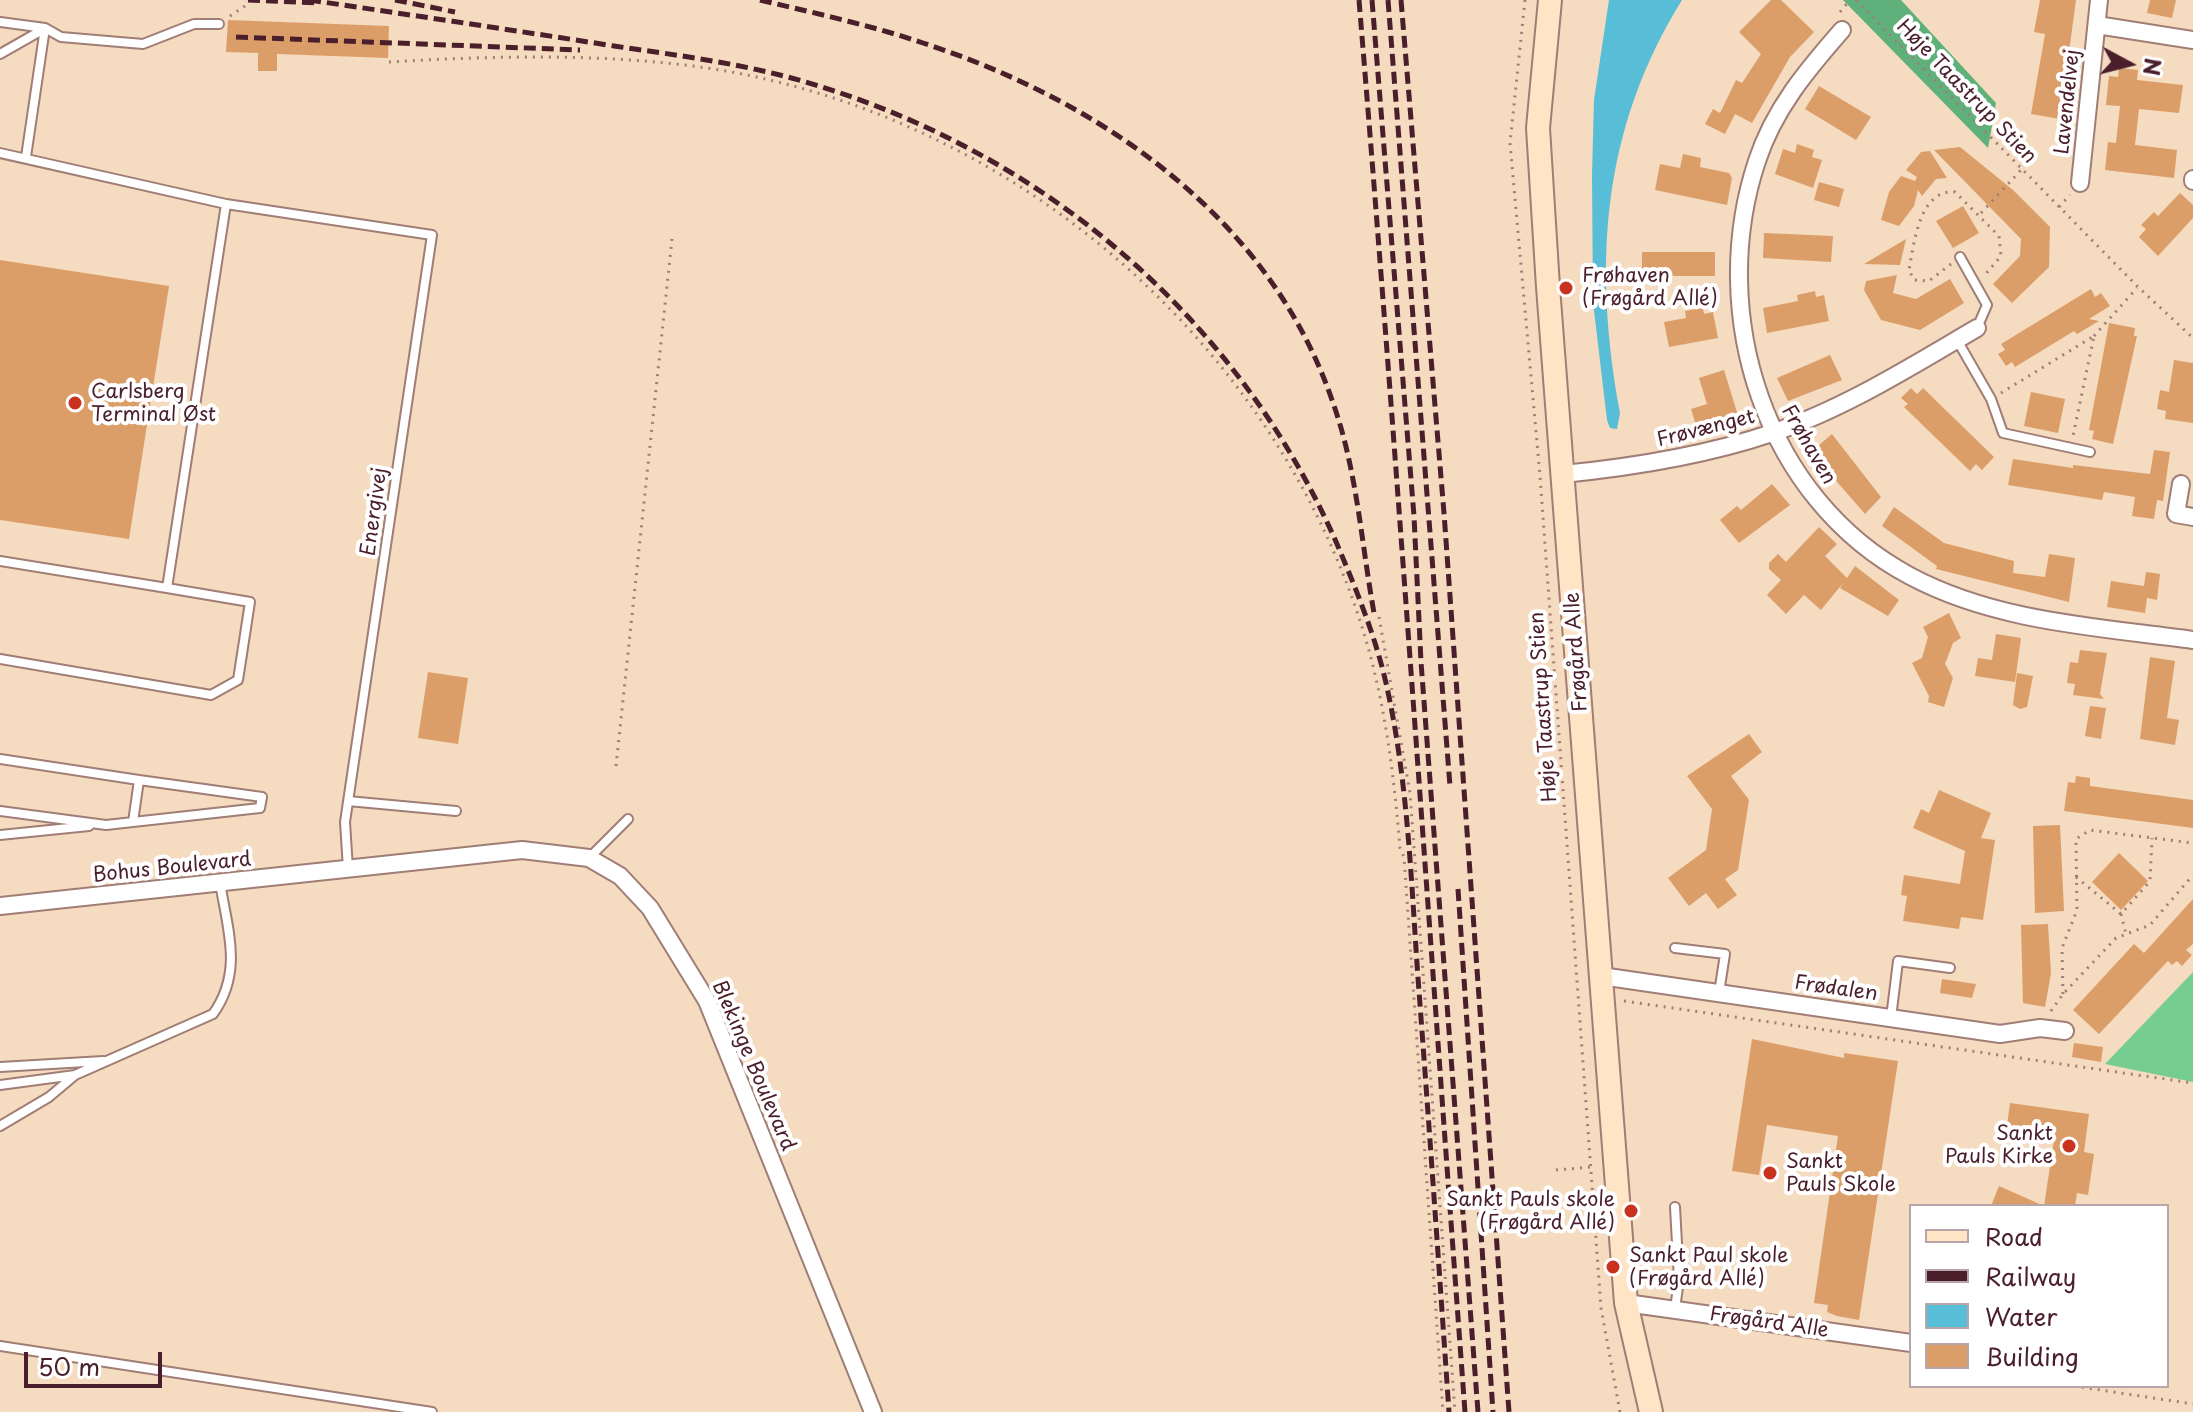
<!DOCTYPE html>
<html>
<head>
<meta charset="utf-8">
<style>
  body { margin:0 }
  #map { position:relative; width:2193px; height:1412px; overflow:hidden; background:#f5dbbf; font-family:"Playpen Sans",sans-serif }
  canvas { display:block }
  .legend { position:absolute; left:1909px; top:1204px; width:260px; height:184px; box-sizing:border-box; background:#fff; border:2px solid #b7a5aa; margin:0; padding:10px 14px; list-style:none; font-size:24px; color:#4a1f2b }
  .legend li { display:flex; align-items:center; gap:16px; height:40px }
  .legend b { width:40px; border:2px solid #b7a5aa }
  .north { position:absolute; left:2089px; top:24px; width:80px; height:80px; -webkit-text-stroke:6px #fff; paint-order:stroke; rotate:97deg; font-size:22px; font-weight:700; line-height:32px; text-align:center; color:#4a1f2b }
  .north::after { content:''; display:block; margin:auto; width:28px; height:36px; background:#4a1f2b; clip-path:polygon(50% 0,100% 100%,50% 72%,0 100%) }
  .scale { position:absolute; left:24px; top:1352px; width:138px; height:36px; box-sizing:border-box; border:4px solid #4a1f2b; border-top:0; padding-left:10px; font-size:24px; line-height:28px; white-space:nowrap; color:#4a1f2b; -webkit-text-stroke:6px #fff; paint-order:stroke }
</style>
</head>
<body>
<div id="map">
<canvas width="2193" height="1412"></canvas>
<ul class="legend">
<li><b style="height:10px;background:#ffe4c6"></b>Road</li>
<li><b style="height:10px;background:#4a1f2b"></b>Railway</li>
<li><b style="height:22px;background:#58bdd6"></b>Water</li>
<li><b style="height:22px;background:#db9e69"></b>Building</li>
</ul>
<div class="north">N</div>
<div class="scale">50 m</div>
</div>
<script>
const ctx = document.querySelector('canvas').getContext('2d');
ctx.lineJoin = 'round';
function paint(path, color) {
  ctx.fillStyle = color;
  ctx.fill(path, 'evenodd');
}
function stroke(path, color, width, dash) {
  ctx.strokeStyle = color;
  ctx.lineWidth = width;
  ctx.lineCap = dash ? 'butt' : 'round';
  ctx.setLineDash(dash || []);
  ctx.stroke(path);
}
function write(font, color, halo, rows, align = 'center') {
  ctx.font = font + ' "Playpen Sans",sans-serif';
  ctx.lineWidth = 8;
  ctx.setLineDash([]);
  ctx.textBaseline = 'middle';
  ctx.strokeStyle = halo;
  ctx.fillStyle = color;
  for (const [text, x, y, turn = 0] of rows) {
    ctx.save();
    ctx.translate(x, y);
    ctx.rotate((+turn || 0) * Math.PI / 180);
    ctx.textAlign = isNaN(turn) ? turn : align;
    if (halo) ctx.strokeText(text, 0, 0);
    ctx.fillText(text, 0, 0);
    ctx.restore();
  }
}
paint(new Path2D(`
  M 2193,972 L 2193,1082 L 2105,1064 Z`), '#76cd91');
paint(new Path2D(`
  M 1843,0 L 1901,0 L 1996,103 L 1988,148 Z`), '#60b07b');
paint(new Path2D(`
  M 1609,0 L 1682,0 C 1601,130 1593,266 1620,413 L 1617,429 L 1610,428 L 1607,420 L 1593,302 L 1592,175 L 1594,100 Z`), '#58bdd6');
paint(new Path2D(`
  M 1771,0 L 1781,0 L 1814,32 L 1790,57 L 1752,123 L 1735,114 L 1725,134 L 1705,124 L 1713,109 L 1720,113 L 1736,80 L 1742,83 L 1761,54 L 1739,32 Z
  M 2040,0 L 2076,0 L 2060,119 L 2031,114 L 2045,34 L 2034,32 Z
  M 2150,0 L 2176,0 L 2172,18 L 2147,13 Z
  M 228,20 L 389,26 L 388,58 L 277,54 L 277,71 L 258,71 L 258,53 L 226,52 Z
  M 2119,68 L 2138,70 L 2137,80 L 2183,85 L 2179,113 L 2139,109 L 2135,145 L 2177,150 L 2174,178 L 2105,170 L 2108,142 L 2116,143 L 2120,106 L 2106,105 L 2109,76 L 2118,77 Z
  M 1819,86 L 1871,117 L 1856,140 L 1805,109 Z
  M 1797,144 L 1814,150 L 1812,157 L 1822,160 L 1813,188 L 1775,174 L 1783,149 L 1795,153 Z
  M 1960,147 L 2013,190 L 2050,227 L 2049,267 L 2012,303 L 1993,284 L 2020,256 L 2021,239 L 1934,150 Z
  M 1930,151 L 1947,178 L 1936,179 L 1922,196 L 1918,190 L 1914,206 L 1899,226 L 1881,220 L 1889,192 L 1901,176 L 1915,181 L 1917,177 L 1906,170 L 1921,152 Z
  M 1683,154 L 1701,158 L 1700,167 L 1729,173 L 1732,178 L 1727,205 L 1655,190 L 1660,164 L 1680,168 Z
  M 1819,182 L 1844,189 L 1839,207 L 1814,200 Z
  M 2180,193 L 2193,205 L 2193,218 L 2158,256 L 2139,237 L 2146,229 L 2141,225 L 2154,212 L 2158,216 Z
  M 1963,206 L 1979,233 L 1953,248 L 1936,221 Z
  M 1764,233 L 1833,236 L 1831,262 L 1763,258 Z
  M 1906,239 L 1900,265 L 1864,264 Z
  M 1642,252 L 1715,252 L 1715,276 L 1642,276 Z
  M 0,260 L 169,286 L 129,539 L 0,520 Z
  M 1897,275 L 1893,293 L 1916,299 L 1950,279 L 1964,303 L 1920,330 L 1881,320 L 1864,290 L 1866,281 Z
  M 2091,289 L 2095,297 L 2101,293 L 2110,306 L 2089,319 L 2099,321 L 2077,334 L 2074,331 L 2015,367 L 2012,362 L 2006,366 L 1998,354 L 2005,350 L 2001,344 Z
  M 1815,291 L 1816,297 L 1824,295 L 1829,321 L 1767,333 L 1763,308 L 1798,301 L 1797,295 Z
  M 1703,308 L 1704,314 L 1713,312 L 1718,338 L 1669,347 L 1664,322 L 1686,318 L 1685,311 Z
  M 2109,323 L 2135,328 L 2134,336 L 2137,336 L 2113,444 L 2092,439 L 2094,431 L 2089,430 Z
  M 1830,355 L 1842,380 L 1788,401 L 1777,378 Z
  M 2174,360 L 2193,363 L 2193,423 L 2165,419 L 2166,411 L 2157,409 L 2160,390 L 2169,392 Z
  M 1724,370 L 1740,422 L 1699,435 L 1691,409 L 1707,404 L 1699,378 Z
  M 1911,388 L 1917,394 L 1923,388 L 1994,457 L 1982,470 L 1976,464 L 1970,471 L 1904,407 L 1908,404 L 1901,398 Z
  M 2031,392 L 2065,399 L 2058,433 L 2024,426 Z
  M 1832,434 L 1881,497 L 1865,514 L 1811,452 Z
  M 2154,450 L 2170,452 L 2163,501 L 2157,500 L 2154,519 L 2132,516 L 2135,497 L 2104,492 L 2102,500 L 2008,485 L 2013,459 L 2073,468 L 2073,465 L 2150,474 Z
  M 1772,484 L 1790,505 L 1739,543 L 1720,520 L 1737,506 L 1741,510 Z
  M 1894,507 L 1944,543 L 2014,561 L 2013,573 L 2045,577 L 2049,554 L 2075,558 L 2069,602 L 1936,569 L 1937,566 L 1882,526 Z
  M 1819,527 L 1837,544 L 1825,556 L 1847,578 L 1855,566 L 1899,600 L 1888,616 L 1840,588 L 1843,583 L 1821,610 L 1804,595 L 1786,614 L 1767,595 L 1781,580 L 1769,569 L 1769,563 L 1778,554 L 1786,562 Z
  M 2146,572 L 2160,574 L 2157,600 L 2147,598 L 2145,613 L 2107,607 L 2111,581 L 2144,586 Z
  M 1949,613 L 1961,638 L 1953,643 L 1945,664 L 1953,678 L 1944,707 L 1928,702 L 1929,696 L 1912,663 L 1922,658 L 1928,637 L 1923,627 Z
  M 1996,634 L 2021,638 L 2015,682 L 1975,676 L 1978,658 L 1992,660 Z
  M 2080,650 L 2107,653 L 2100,694 L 2104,699 L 2073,695 L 2075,684 L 2067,683 L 2070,662 L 2078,663 Z
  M 2150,657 L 2175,661 L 2167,718 L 2179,720 L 2175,745 L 2140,739 Z
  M 428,672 L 468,678 L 458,744 L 418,738 Z
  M 2017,673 L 2033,676 L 2027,707 L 2020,709 L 2013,705 Z
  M 2090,706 L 2106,708 L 2101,739 L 2085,736 Z
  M 1749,734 L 1762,752 L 1731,776 L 1749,800 L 1738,870 L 1725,879 L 1737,895 L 1718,909 L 1706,893 L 1689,906 L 1668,878 L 1706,850 L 1712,809 L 1687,776 Z
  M 2076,776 L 2090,778 L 2090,786 L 2193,800 L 2193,828 L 2064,811 L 2068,782 L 2075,783 Z
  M 1939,790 L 1991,813 L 1981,838 L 1995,840 L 1983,920 L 1961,917 L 1959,929 L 1903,921 L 1907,896 L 1901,895 L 1904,875 L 1960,884 L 1965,851 L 1913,828 L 1921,809 L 1929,813 Z
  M 2060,825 L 2064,911 L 2035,913 L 2033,826 Z
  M 2119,853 L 2148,881 L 2121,910 L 2092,882 Z
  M 2193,899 L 2193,944 L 2186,950 L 2192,955 L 2182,966 L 2177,961 L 2172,965 L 2168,961 L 2099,1034 L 2073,1010 L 2134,944 L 2144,953 Z
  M 2048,924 L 2051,973 L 2045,1007 L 2023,1003 L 2021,925 Z
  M 1942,979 L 1976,984 L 1972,998 L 1940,993 Z
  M 1752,1039 L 1844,1058 L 1844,1053 L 1898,1061 L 1859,1320 L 1837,1316 L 1827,1312 L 1828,1305 L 1814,1303 L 1838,1136 L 1767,1125 L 1759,1175 L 1732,1171 Z
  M 2074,1043 L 2103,1047 L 2101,1062 L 2072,1057 Z
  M 2010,1103 L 2089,1114 L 2084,1152 L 2094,1154 L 2088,1195 L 2077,1193 L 2075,1206 L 1991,1206 L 1999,1186 L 2044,1206 L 2054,1140 L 2006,1133 Z`), '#db9e69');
const lane = new Path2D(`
  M 0,22 L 45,28 L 61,37 L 143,44 L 194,24 L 219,24
  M 0,54 L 44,29
  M 0,153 L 226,204 L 167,588 L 0,561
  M 26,157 L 45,28
  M 226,204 L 432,235 L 345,822 L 348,869
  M 1960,257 L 1987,305 L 1977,328
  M 1957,340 L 1991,399 L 2003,433 L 2090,452
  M 0,659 L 211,695 L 238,680 L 250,602 L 167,588
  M 0,759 L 139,780 L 133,822 L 106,825 L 0,811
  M 348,801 L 456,811
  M 133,822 L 260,808 L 262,797 L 139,780
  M 0,835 L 89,826
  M 589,858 L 628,819
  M 1675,948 L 1725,954 L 1719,993
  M 1891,1018 L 1898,961 L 1950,968
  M 0,1067 L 103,1061
  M 0,1085 L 75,1075 L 213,1014 C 243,972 228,931 220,883
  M 0,1126 L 49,1097 L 74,1076
  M 1675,1207 L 1679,1280 L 1675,1309
  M 0,1346 L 432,1412`);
const street = new Path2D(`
  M 2097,25 L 2193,40
  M 1842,30 C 1807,70 1774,109 1757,161 C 1706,314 1765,499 1910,576 C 1996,622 2098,627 2193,640
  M 2193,179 L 2193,181
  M 2080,183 L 2099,0
  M 1563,474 C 1634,467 1704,456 1772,433 C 1844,409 1912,366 1977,328
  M 2181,484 L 2176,514 L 2193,517
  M 0,906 L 522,850 L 589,858 L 620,876 L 650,908 L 707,1001 L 873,1412
  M 1601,976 L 2000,1034 L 2040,1028 L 2065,1031
  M 1626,1303 L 1911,1343`);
const secondary = new Path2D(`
  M 1550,0 L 1538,128 L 1548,287 L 1626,1303 L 1651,1412`);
stroke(lane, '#a07d75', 12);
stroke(street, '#a07d75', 20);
stroke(secondary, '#a07d75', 26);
stroke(new Path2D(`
  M 1525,0 L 1510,143 L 1540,476 L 1601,1308 L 1620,1412
  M 1856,0 L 2138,287 L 2193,338
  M 1840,12 L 1850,0
  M 230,16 L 245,6 L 245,0
  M 389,62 C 506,55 637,52 752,76 C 1039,137 1282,358 1366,640 C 1386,709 1394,777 1400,848 L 1404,857 L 1443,1412
  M 2059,207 L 2070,195
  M 1981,213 L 2022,169
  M 1951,264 L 1929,281 L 1914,280 L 1909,270 C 1914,244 1919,189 1955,192 L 1999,236 L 2001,256 L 1984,276
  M 2094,336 L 2137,288
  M 2001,393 L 2094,336 L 2073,436
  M 1379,617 L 1410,793 L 1455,1412
  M 616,766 L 672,239
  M 2076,877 L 2121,914 L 2150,881 L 2152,838
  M 2121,914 L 2126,934
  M 2063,994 L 2062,948 L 2077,910 L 2076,839 L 2090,830 L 2193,843
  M 1624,1001 L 2193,1083
  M 2051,1011 L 2063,994 L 2116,938 L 2150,925 L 2193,875
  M 1556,1170 L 1591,1167
  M 2074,1386 L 2193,1404`), '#a07d75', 3, [2, 6]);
stroke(lane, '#fff', 8);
stroke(street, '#fff', 16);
stroke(secondary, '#ffe4c6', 22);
stroke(new Path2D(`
  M 248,0 L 320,3
  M 309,0 C 411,15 512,30 614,46 C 683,56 754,65 822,87 C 1051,159 1240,322 1337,544 C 1356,589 1375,635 1386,683 C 1408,780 1411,880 1418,978 C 1429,1123 1439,1267 1449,1412
  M 395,0 L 455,12
  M 760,0 C 814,13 870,25 923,43 C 1101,101 1269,217 1332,400 C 1357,469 1361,541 1374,613
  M 1359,0 C 1398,470 1430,941 1465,1412
  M 1372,0 L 1414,516 L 1421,662 L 1478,1412
  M 1388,0 L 1450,786
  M 1401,0 L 1444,513 L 1509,1412
  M 236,37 L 580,50
  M 1458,889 L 1493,1412`), '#4a1f2b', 5, [12, 6]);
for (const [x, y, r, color] of [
  [1566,288,8,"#c8321e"],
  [75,403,8,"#c8321e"],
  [2069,1146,8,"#c8321e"],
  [1770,1173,8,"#c8321e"],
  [1631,1211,8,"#c8321e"],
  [1613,1267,8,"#c8321e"]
]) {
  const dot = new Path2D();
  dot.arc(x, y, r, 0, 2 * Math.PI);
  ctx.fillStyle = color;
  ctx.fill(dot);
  stroke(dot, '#fff', 3);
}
write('20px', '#4a1f2b', '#fff', [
  ["Høje Taastrup Stien",1966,92,46],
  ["Lavendelvej",2068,102,-84],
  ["Frøvænget",1706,429,-14],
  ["Frøhaven",1808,445,60],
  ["Energivej",375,512,-82],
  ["Frøgård Alle",1577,652,-94],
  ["Høje Taastrup Stien",1544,707,-94],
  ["Bohus Boulevard",172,868,-6],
  ["Frødalen",1836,989,8],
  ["Blekinge Boulevard",753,1066,67],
  ["Frøgård Alle",1769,1323,8]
]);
write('20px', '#4a1f2b', '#fff', [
  ["Frøhaven",1582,276],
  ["(Frøgård Allé)",1582,299],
  ["Carlsberg",91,392],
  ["Terminal Øst",91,415],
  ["Sankt",2053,1134,"right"],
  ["Pauls Kirke",2053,1157,"right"],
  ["Sankt",1786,1162],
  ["Pauls Skole",1786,1185],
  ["Sankt Pauls skole",1615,1200,"right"],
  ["(Frøgård Allé)",1615,1223,"right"],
  ["Sankt Paul skole",1629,1256],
  ["(Frøgård Allé)",1629,1279]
], 'left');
</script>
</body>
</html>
